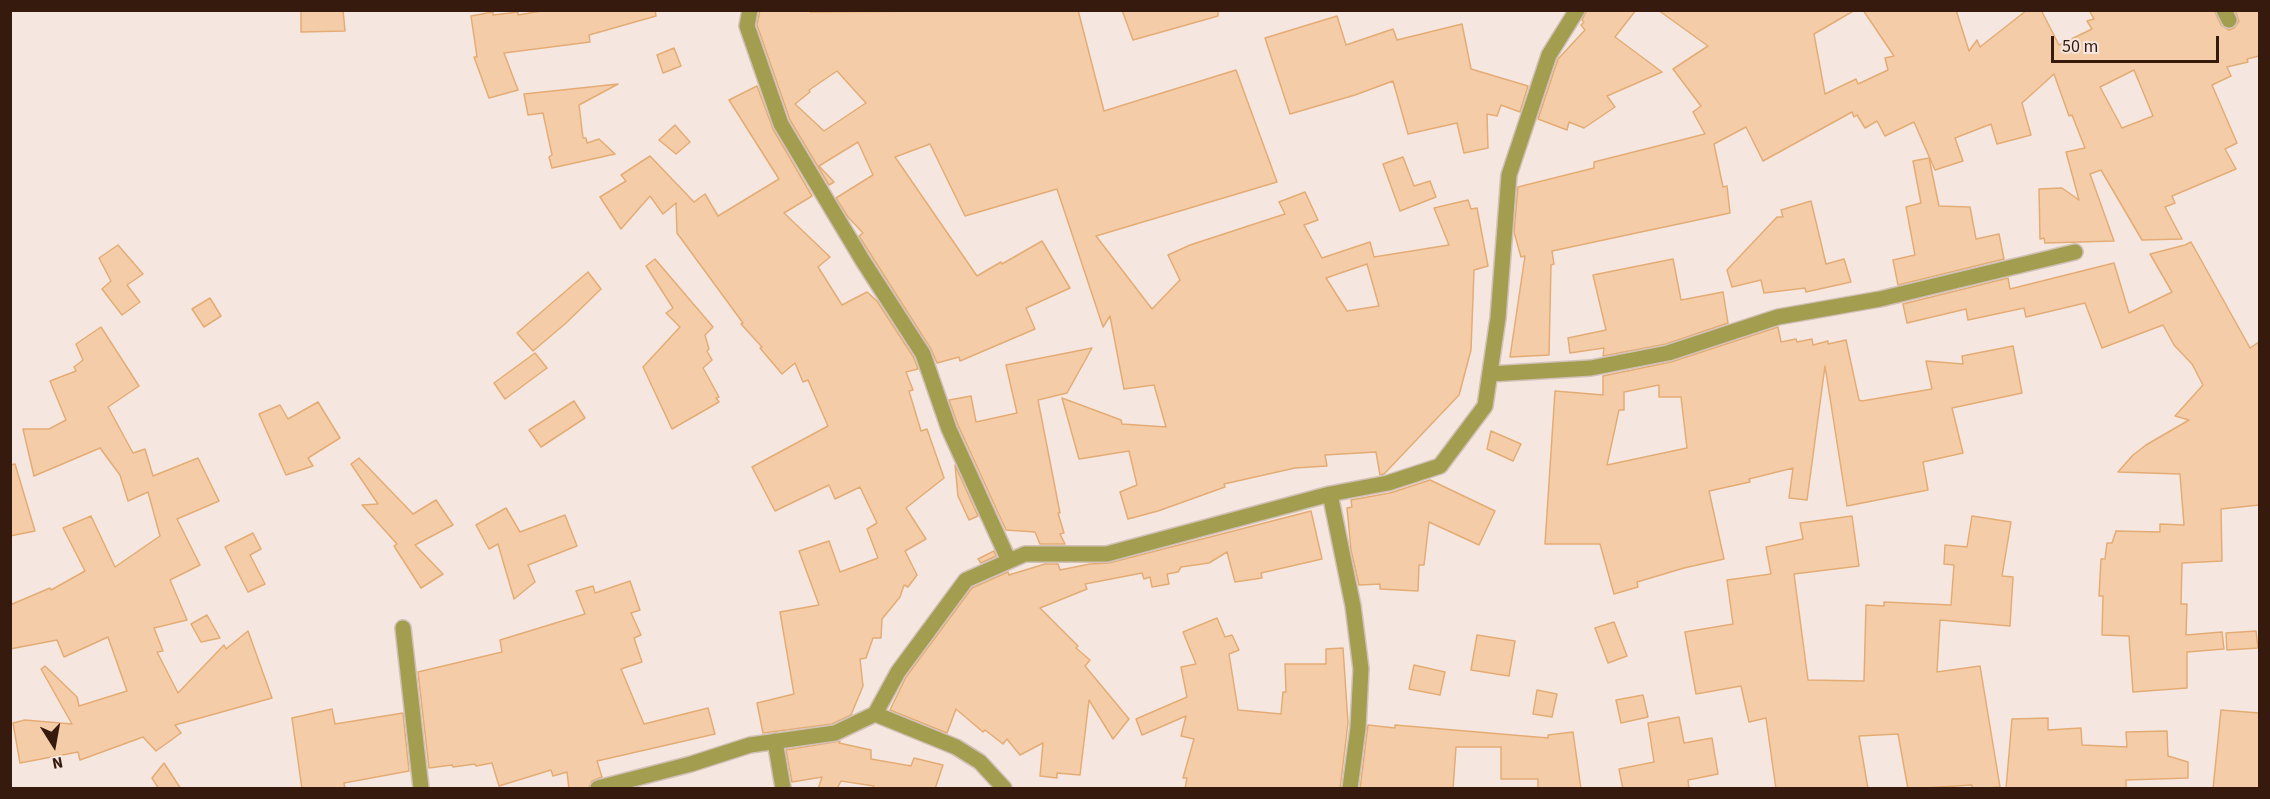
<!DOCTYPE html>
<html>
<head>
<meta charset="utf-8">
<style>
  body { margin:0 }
  #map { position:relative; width:2270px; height:799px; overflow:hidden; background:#f5e6df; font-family:"Source Sans 3",sans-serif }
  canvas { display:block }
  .frame { position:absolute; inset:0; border:12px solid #351a0d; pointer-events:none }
  .north { position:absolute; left:24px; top:715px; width:60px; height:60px; -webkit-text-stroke:4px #f5e6df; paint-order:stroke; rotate:169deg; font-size:16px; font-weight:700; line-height:24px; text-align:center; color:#351a0d }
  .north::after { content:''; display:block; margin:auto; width:21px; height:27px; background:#351a0d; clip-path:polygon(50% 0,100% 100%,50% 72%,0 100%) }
  .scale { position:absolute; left:2051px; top:36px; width:168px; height:27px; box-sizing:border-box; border:3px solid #351a0d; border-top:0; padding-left:8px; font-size:18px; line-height:21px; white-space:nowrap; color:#351a0d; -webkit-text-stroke:4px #f5e6df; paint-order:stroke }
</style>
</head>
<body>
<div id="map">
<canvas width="2270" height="799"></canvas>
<div class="frame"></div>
<div class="north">N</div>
<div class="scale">50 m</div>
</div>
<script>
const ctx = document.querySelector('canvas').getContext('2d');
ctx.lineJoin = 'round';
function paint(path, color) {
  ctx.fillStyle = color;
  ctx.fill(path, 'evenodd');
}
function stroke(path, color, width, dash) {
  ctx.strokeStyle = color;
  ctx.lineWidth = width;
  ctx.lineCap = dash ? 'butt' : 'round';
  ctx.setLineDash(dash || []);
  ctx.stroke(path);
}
const building = new Path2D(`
  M 301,10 L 343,10 L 345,31 L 301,32 Z
  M 547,10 L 655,10 L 656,16 L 589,35 L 590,42 L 504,53 L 518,90 L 489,98 L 474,57 L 477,57 L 471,16 L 493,12 L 493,15 L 518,12 L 518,15 Z
  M 760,10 L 809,10 L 810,12 L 1078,10 L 1104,111 L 1236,70 L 1277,182 L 1096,236 L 1152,309 L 1180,280 L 1168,255 L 1190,245 L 1285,214 L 1279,202 L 1305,192 L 1318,220 L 1304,225 L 1322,258 L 1370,242 L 1374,257 L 1449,245 L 1434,208 L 1468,200 L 1471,209 L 1477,208 L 1488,266 L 1474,270 L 1471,350 L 1459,395 L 1384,474 L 1380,475 L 1376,452 L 1325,455 L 1327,466 L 1295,468 L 1224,484 L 1225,487 L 1158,511 L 1128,519 L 1120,492 L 1137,485 L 1129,451 L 1079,459 L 1062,398 L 1121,420 L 1122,424 L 1166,427 L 1154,385 L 1124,389 L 1110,316 L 1103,327 L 1057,189 L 965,216 L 930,144 L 895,157 L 977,276 L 1001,262 L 1002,264 L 1042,241 L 1070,288 L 1026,308 L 1035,329 L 960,361 L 959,357 L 937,363 L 931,349 L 859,236 L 863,233 L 848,217 L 836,198 L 873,175 L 858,142 L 819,166 L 834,182 L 829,185 L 790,120 L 757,25 ZM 837,71 L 866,103 L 824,131 L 795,104 L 810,92 L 809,90 ZM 1367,264 L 1379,306 L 1347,311 L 1326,278 Z
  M 1122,10 L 1218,10 L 1218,16 L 1133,40 Z
  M 1587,10 L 1636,10 L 1615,37 L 1662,72 L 1607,96 L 1615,107 L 1584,128 L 1569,122 L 1567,130 L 1538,119 L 1558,59 L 1585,30 L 1581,25 L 1584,22 L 1582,20 Z
  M 1658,10 L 1855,10 L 1814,34 L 1825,94 L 1856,79 L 1858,84 L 1888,70 L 1885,58 L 1894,56 L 1863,10 L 1956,10 L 1969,51 L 1977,40 L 1980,47 L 2027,10 L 2041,10 L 2059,45 L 2092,29 L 2087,21 L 2094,19 L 2089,10 L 2214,10 L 2221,25 L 2229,30 L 2234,28 L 2239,21 L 2235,10 L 2259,10 L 2259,56 L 2247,59 L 2248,62 L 2227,67 L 2231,76 L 2212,85 L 2237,143 L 2225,149 L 2236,169 L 2172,196 L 2175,203 L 2165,207 L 2182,239 L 2142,240 L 2101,170 L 2090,174 L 2114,241 L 2045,243 L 2044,238 L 2040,239 L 2039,189 L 2062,188 L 2079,200 L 2066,152 L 2085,148 L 2072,115 L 2069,116 L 2054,74 L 2022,103 L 2031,135 L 1997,144 L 1991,124 L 1955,138 L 1963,161 L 1935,170 L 1914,122 L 1885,136 L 1877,121 L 1865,128 L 1857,115 L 1854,117 L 1852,112 L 1763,161 L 1746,127 L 1714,144 L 1723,187 L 1727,186 L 1730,213 L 1552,251 L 1554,264 L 1551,265 L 1549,355 L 1510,357 L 1525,256 L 1521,257 L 1514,232 L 1518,187 L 1594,168 L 1594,162 L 1705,134 L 1693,112 L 1701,106 L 1673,69 L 1708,46 ZM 2134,70 L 2153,116 L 2122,128 L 2100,87 Z
  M 1337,16 L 1346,45 L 1393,29 L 1397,40 L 1462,24 L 1471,69 L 1528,86 L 1520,112 L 1501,105 L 1497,116 L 1487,114 L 1488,148 L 1464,153 L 1457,123 L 1408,134 L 1393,81 L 1355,95 L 1290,114 L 1265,38 Z
  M 674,48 L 681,66 L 663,73 L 657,55 Z
  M 618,84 L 579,105 L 583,138 L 586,138 L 587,143 L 599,139 L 615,154 L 552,168 L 549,157 L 552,155 L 543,113 L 528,115 L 524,94 Z
  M 757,86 L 773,129 L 812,196 L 784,213 L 830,257 L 818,267 L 842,305 L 867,292 L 877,301 L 914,358 L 918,369 L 906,372 L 913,390 L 909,391 L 921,431 L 927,429 L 944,478 L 906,508 L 926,539 L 905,551 L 917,575 L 908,587 L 904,585 L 900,597 L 882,619 L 881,638 L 873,638 L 866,658 L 860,659 L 863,686 L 851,715 L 832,724 L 763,733 L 757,703 L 794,694 L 780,612 L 819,605 L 799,551 L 829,541 L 840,572 L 878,558 L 867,529 L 877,523 L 860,487 L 835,499 L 829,485 L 775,511 L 752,467 L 828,426 L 808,380 L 803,382 L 795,363 L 782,374 L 760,348 L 762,347 L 741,324 L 743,323 L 677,233 L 676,203 L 663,214 L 650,196 L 621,229 L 600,197 L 626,181 L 621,175 L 650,156 L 694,202 L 705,194 L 718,216 L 779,179 L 729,100 Z
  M 675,125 L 690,142 L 676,154 L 659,140 Z
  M 1403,157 L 1414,186 L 1430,181 L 1436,197 L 1400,211 L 1383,164 Z
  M 1929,158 L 1939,206 L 1970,207 L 1976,239 L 1999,234 L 2004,259 L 1898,285 L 1893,260 L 1915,255 L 1906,207 L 1921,203 L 1913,161 Z
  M 1811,201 L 1826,264 L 1844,259 L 1851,282 L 1806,292 L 1805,288 L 1764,293 L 1761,280 L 1732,287 L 1727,270 L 1777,217 L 1783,217 L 1781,210 Z
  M 2191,242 L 2250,348 L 2259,342 L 2259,505 L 2221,509 L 2222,561 L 2182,563 L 2181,604 L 2187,604 L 2186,635 L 2222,632 L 2224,649 L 2187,652 L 2187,688 L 2133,692 L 2129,636 L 2102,635 L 2103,596 L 2099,596 L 2101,559 L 2105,559 L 2107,543 L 2112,543 L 2116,531 L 2160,532 L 2160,524 L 2184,525 L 2180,474 L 2118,472 L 2133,455 L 2146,445 L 2189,420 L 2175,416 L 2203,385 L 2192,364 L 2174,345 L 2163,325 L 2102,348 L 2085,303 L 2026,317 L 2024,308 L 1968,320 L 1966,309 L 1907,323 L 1903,304 L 2008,278 L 2010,289 L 2114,263 L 2129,313 L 2172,292 L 2150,254 L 2185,245 Z
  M 118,245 L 143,274 L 127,285 L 140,302 L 122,315 L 102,289 L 111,281 L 99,258 Z
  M 655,259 L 713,327 L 705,335 L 709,349 L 707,351 L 712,360 L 703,368 L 719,397 L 716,398 L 719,402 L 672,429 L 643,367 L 680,327 L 666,313 L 673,308 L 646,266 Z
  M 1673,259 L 1681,300 L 1723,292 L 1728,323 L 1666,344 L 1603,356 L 1604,348 L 1570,353 L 1568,338 L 1606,330 L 1593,275 Z
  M 588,272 L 601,289 L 566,323 L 533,351 L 517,333 Z
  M 210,298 L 221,316 L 204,327 L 192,309 Z
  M 101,327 L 139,386 L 108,407 L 133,453 L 145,449 L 153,476 L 198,458 L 219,501 L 177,519 L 200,565 L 170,580 L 187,620 L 154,628 L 163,651 L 157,652 L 178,693 L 224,645 L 226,649 L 248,631 L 272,698 L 175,725 L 181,733 L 156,751 L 143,737 L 80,760 L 78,752 L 20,763 L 13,723 L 25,720 L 72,724 L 41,669 L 45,666 L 77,697 L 79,706 L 127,691 L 108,637 L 64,657 L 57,640 L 10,649 L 10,605 L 50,588 L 51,590 L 85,571 L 63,528 L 91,516 L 115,567 L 160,536 L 148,492 L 128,501 L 120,475 L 100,448 L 34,476 L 23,429 L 49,429 L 66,420 L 50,381 L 76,371 L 74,367 L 83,360 L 76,344 Z
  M 1778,327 L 1781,342 L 1796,339 L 1797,342 L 1812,339 L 1813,345 L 1828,341 L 1828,344 L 1846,340 L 1859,400 L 1862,401 L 1932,389 L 1926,361 L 1963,364 L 1962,356 L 2013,346 L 2022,393 L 1952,408 L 1963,453 L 1923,462 L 1928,490 L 1847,506 L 1825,366 L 1807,500 L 1789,498 L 1793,468 L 1749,479 L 1750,482 L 1709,491 L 1724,559 L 1684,568 L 1637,582 L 1638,587 L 1614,594 L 1600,544 L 1545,544 L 1555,391 L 1603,395 L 1603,376 L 1671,362 ZM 1659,385 L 1659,397 L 1681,397 L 1687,448 L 1607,465 L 1619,410 L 1624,410 L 1624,392 Z
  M 1092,348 L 1067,393 L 1038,400 L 1060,513 L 1058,513 L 1064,533 L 1060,534 L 1065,544 L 1040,544 L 1035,532 L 1006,530 L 958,425 L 949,400 L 971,396 L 976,422 L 1017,413 L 1006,365 Z
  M 535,353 L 547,368 L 505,399 L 494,383 Z
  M 574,401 L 585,418 L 541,447 L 529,430 Z
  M 318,402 L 340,438 L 308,458 L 313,466 L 286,475 L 259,414 L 280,405 L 288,419 Z
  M 1491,431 L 1521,444 L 1513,461 L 1487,449 Z
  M 359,458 L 413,514 L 436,500 L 453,525 L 415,545 L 443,574 L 421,588 L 394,546 L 397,544 L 362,505 L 378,504 L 351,464 Z
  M 15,464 L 35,531 L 10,536 L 10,465 Z
  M 955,465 L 978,516 L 969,520 L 958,496 Z
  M 1430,480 L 1495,511 L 1479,545 L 1429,522 L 1424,565 L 1419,565 L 1418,591 L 1380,589 L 1380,584 L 1359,585 L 1351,550 L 1347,508 L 1352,507 L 1351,500 L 1390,493 Z
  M 506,508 L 520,532 L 565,515 L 577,546 L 528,565 L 535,582 L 514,599 L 498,544 L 489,549 L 476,525 Z
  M 1311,511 L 1322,559 L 1261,573 L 1262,578 L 1235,582 L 1227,552 L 1209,563 L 1181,567 L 1178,572 L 1167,574 L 1169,584 L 1152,587 L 1150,577 L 1144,579 L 1142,573 L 1085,584 L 1087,589 L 1040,608 L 1078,646 L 1076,648 L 1090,660 L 1085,666 L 1129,719 L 1113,739 L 1089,700 L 1080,775 L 1057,773 L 1057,778 L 1040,776 L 1043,743 L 1020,755 L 1007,739 L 1003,744 L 985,730 L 983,732 L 956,709 L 947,733 L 890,710 L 906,677 L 972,588 L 1008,572 L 1009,575 L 1045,564 L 1058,564 L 1060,570 L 1090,564 L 1109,563 Z
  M 1852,516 L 1859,566 L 1794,574 L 1808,680 L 1864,681 L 1866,605 L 1884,606 L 1884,602 L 1951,605 L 1954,565 L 1944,564 L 1945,545 L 1967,547 L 1972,516 L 2011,522 L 2002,576 L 2013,577 L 2010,626 L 1940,620 L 1937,672 L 1980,666 L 2000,787 L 1972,789 L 1972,785 L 1908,789 L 1898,734 L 1859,736 L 1868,789 L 1776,789 L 1766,718 L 1749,722 L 1741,686 L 1696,694 L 1685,632 L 1733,624 L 1727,580 L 1771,574 L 1766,547 L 1803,539 L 1800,523 Z
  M 253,533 L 261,549 L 250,555 L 265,584 L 248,592 L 225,547 Z
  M 994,551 L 996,556 L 981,563 L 978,559 Z
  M 630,581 L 640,610 L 631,613 L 641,635 L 634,638 L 642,662 L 621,669 L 644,724 L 708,708 L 715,734 L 597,761 L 602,777 L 592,781 L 588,789 L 569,789 L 567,772 L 553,776 L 551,770 L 499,786 L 492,763 L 476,766 L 475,764 L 453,767 L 452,765 L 429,768 L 418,672 L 502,652 L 500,640 L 585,614 L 576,591 L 593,586 L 595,593 Z
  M 207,615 L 220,638 L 201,642 L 191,624 Z
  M 1217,618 L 1225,637 L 1232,635 L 1239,650 L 1229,654 L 1238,710 L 1281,714 L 1283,692 L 1286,692 L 1285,664 L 1326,664 L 1326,649 L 1343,648 L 1348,723 L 1340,789 L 1185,789 L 1187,778 L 1183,778 L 1194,739 L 1181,736 L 1186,716 L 1142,735 L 1136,719 L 1187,697 L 1181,667 L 1196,664 L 1183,632 Z
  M 1614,622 L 1627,656 L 1608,663 L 1595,628 Z
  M 2256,631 L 2258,648 L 2227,650 L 2226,633 Z
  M 1477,635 L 1515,641 L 1509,676 L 1471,670 Z
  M 1414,665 L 1445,672 L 1440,695 L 1409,689 Z
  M 1537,690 L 1557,694 L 1552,717 L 1533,714 Z
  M 1643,695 L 1648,717 L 1621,723 L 1616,700 Z
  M 332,709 L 335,724 L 403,713 L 409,771 L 344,783 L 345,789 L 302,789 L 292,718 Z
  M 2221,710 L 2259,713 L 2259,789 L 2213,789 Z
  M 1679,717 L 1684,743 L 1712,738 L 1718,774 L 1688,780 L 1689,789 L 1623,789 L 1619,769 L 1654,762 L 1648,723 Z
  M 2048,718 L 2048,730 L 2081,728 L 2082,745 L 2127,747 L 2126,732 L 2167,731 L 2168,756 L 2188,762 L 2188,778 L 2126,780 L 2126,789 L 2006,789 L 2012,719 Z
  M 1368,725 L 1395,728 L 1395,725 L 1548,738 L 1548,735 L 1573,732 L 1581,789 L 1538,789 L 1538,779 L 1501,779 L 1501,747 L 1456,747 L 1453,789 L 1360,789 Z
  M 840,741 L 839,743 L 871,750 L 871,759 L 911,766 L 914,758 L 943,765 L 935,789 L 873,789 L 874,786 L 841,781 L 837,789 L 818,789 L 822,777 L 792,782 L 786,750 Z
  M 164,763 L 181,789 L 159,789 L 152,778 Z`);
paint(building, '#f4cda8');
stroke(building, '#e4ac75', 1.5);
const minor = new Path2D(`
  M 750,10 L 747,26 L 781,124 L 863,261 L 923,354 L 949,429 L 1009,561
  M 2224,10 L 2229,20
  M 1490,374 L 1591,368 L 1668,353 L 1778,317 L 1880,299 L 2075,252
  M 1330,494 L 1353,606 L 1361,669 L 1358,728 L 1350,788
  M 403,628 L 421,788
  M 875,714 L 956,747 L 980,762 L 1004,788
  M 775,741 L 783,788
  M 598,788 L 691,764 L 750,745 L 835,733 L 875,714 L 898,672 L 966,580 L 1025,554 L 1107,554 L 1330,494 L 1388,483 L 1440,466 L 1485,406 L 1498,318 L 1509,175 L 1549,55 L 1577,10`);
stroke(minor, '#d2c1b9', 18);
stroke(minor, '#a39e4f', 15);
</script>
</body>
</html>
